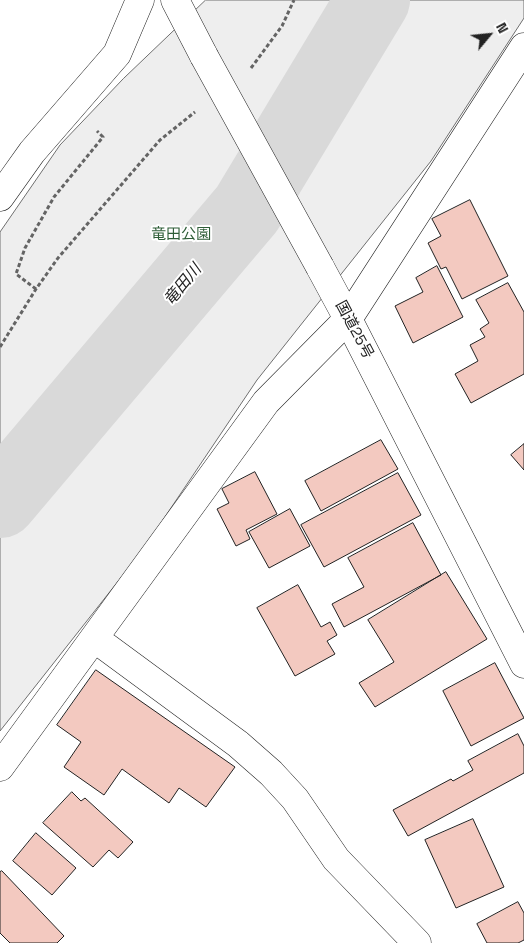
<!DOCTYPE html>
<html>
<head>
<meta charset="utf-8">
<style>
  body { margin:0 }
  #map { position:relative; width:524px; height:943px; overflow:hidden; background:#fff; font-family:"Space Grotesk",sans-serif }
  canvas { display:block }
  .north { position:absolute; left:464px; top:10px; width:50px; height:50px; -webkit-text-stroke:4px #fff; paint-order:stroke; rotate:62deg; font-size:14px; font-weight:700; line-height:20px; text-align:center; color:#222 }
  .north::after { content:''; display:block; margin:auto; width:18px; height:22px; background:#222; clip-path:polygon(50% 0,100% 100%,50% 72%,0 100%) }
</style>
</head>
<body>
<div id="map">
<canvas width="524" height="943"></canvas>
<div class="north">N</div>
</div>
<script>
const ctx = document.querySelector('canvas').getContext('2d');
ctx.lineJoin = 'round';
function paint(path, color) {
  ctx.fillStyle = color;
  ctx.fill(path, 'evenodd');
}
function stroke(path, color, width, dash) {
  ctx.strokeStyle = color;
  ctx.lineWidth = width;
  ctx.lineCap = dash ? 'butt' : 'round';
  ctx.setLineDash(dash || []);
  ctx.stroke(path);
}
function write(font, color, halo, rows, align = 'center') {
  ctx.font = font + ' "Space Grotesk","Noto Sans JP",sans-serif';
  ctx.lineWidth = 4;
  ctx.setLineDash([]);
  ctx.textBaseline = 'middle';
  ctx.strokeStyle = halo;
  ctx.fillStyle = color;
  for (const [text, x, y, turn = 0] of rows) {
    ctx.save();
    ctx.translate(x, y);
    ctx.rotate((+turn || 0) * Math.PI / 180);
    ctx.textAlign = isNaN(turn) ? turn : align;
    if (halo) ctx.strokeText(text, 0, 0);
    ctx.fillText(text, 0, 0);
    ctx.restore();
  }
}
const green = new Path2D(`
  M 206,0 L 524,0 L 524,18 L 431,161 L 257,380 L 142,551 L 0,731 L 0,232 L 60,145 L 123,79 Z`);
paint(green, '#eee');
stroke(green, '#6f6f6f', 1);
stroke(new Path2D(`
  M 0,501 L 247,209 L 373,0`), '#d9d9d9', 74);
const building = new Path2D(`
  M 470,200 L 508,276 L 462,299 L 446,267 L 441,269 L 428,243 L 441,236 L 432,219 Z
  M 437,266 L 463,317 L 413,343 L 395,306 L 423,292 L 416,278 Z
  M 508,283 L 524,312 L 524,374 L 471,403 L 455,374 L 478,361 L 470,345 L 485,337 L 480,329 L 489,323 L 476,300 Z
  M 381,440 L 398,469 L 321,511 L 305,481 Z
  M 524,444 L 524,470 L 511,455 Z
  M 255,472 L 277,514 L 246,530 L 250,539 L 236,546 L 217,509 L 229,503 L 222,489 Z
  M 398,473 L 421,515 L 324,567 L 301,525 Z
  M 290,509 L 310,546 L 269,568 L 249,532 Z
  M 413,523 L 441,575 L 344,627 L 332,604 L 364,587 L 348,558 Z
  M 446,572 L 487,639 L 375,707 L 359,683 L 394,662 L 368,620 Z
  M 298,585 L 321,627 L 330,622 L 337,635 L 327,641 L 335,654 L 295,676 L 257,608 Z
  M 495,663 L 524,718 L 471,746 L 443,691 Z
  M 96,670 L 235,767 L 206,807 L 179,788 L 169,803 L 122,769 L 104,795 L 64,767 L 81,742 L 57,725 Z
  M 518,734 L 524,746 L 524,773 L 408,836 L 393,810 L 451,779 L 453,781 L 473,770 L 468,761 Z
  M 72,792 L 81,801 L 85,798 L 133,842 L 118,858 L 109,850 L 93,867 L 43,823 Z
  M 473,819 L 504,887 L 456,908 L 425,840 Z
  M 36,833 L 76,868 L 52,895 L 13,861 Z
  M 2,871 L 64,936 L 57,943 L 10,943 L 0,933 L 0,872 Z
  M 518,902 L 524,913 L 524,940 L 518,943 L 487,943 L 477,924 Z`);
paint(building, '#f3c9c0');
stroke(building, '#222', 1);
const street = new Path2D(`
  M 0,197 L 32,152 L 117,54 L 140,0
  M 94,638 L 238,744 L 271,773 L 295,799 L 336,859 L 417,943
  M 0,767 L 266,402 L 348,319 L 524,47`);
const highway = new Path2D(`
  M 175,0 L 204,56
  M 320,267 L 348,319 L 524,664`);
stroke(street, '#222', 29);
stroke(highway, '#222', 29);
stroke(new Path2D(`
  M 251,68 L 282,26 L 294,0
  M 36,289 L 16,274 L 25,248 L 54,197 L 103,137 L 97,131
  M 0,347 L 36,289 L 58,258 L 160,140 L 195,112`), '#646464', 3, [4, 2.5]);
stroke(street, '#fff', 28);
stroke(highway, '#fff', 28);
const highwayBridge = new Path2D(`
  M 204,56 L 320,267`);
stroke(highwayBridge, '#222', 29, []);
stroke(highwayBridge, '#fff', 28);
write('15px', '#2f5e38', '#fff', [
  ["竜田公園",181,235]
]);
write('15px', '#222', '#fff', [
  ["国道25号",354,330,62]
]);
write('italic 16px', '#222', '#fff', [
  ["竜田川",183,285,-50]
]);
</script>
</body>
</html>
